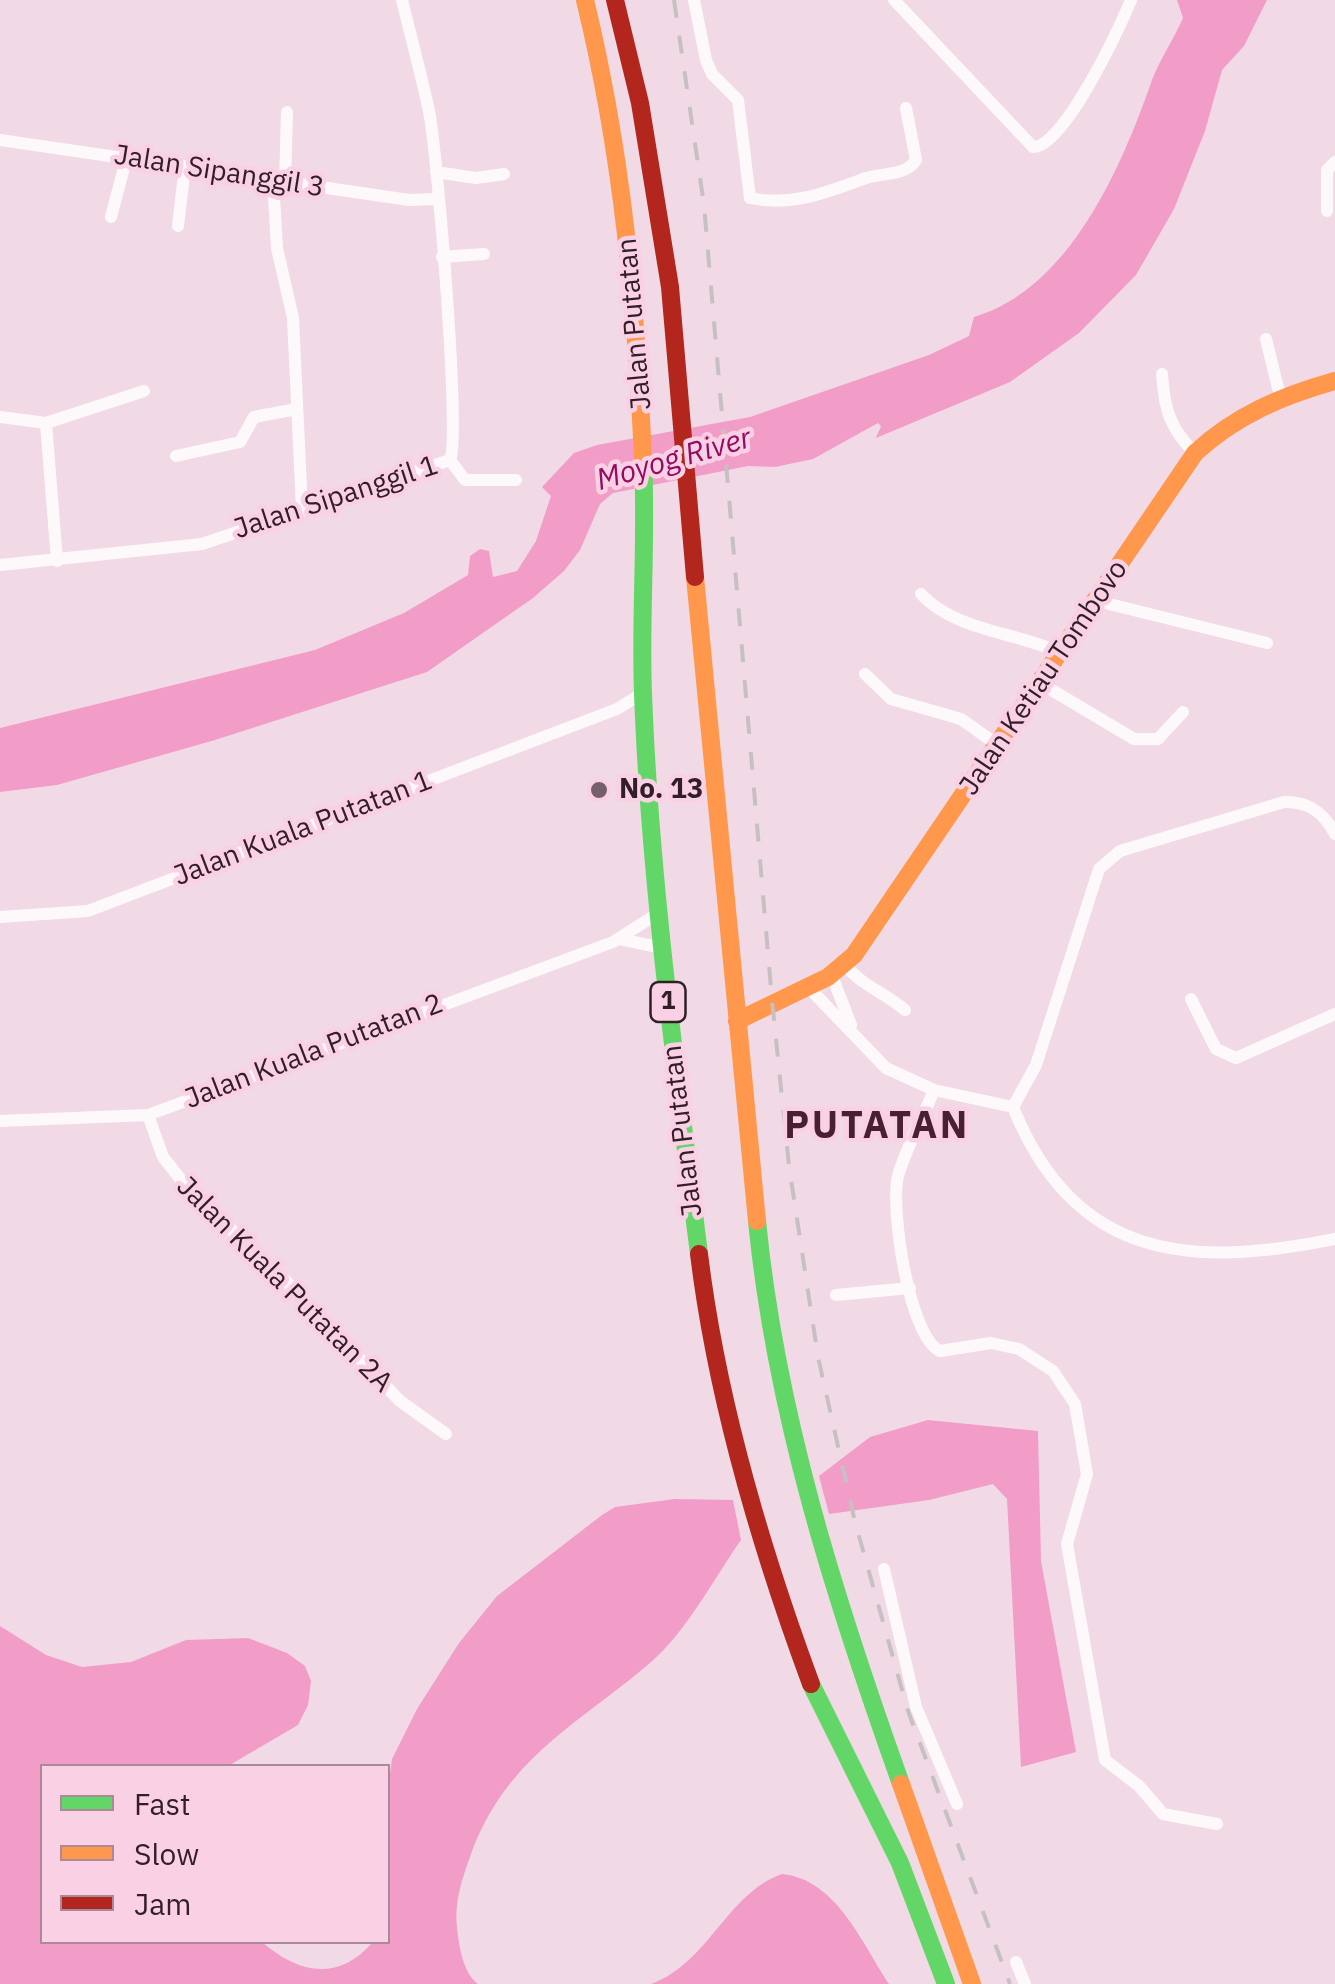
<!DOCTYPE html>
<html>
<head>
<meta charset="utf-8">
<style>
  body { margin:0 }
  #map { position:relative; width:1335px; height:1984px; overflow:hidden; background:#f1dae5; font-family:"IBM Plex Sans",sans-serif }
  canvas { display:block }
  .legend { position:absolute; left:40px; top:1764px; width:350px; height:180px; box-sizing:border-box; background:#fad1e4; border:2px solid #aa8998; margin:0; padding:12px 18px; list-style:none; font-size:30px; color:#311e27 }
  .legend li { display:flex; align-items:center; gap:20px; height:50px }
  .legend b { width:50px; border:2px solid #aa8998 }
</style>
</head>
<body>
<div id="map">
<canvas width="1335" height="1984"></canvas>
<ul class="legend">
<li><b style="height:12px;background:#63d668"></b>Fast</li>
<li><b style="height:12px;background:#ff974d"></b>Slow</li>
<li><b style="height:12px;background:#b3261e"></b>Jam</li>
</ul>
</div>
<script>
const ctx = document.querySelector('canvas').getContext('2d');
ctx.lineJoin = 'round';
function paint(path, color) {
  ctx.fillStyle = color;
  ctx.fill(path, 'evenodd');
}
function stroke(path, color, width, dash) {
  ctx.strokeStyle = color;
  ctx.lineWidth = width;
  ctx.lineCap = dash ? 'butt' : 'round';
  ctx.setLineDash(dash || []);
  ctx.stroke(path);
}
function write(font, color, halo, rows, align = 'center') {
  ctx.font = font + ' "IBM Plex Sans",sans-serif';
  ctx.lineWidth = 9;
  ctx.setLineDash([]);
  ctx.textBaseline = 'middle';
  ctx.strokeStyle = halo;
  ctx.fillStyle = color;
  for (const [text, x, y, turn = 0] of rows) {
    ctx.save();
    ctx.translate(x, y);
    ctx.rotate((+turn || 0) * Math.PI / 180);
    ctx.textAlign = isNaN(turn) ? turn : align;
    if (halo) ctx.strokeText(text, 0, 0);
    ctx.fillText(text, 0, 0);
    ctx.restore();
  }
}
paint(new Path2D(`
  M 1177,0 L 1267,0 L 1244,46 L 1222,70 L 1205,131 L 1174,209 L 1136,275 L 1079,333 L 1010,382 L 876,438 L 881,426 L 878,423 L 813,459 L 775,467 L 748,466 L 613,493 L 600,504 L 580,550 L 564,571 L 533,598 L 427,672 L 215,740 L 57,785 L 0,792 L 0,728 L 315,650 L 404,613 L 468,575 L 470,556 L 480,549 L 489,551 L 493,577 L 517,571 L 536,541 L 551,496 L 542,487 L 574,453 L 597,445 L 750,417 L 929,355 L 969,336 L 974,317 C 1070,289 1122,166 1152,80 C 1160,59 1174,39 1183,18 Z
  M 928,1420 L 1038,1431 L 1041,1561 L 1076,1752 L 1021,1767 L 1007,1499 L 993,1484 L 929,1500 L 829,1514 L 819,1476 L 870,1437 Z
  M 675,1499 L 733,1500 L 741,1540 C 713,1580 687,1631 650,1663 C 576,1726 507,1757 471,1854 C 462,1879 454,1902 457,1928 C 459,1946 463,1973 478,1984 L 0,1984 L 0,1626 L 46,1655 L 82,1667 L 131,1662 L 186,1640 L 248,1638 L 287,1653 L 305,1666 L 311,1681 L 308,1705 L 298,1725 L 228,1766 L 42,1766 L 42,1942 L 262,1942 C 299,1974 338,1982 373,1942 L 388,1942 L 388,1789 L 392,1759 L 417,1709 L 459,1643 L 497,1596 L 602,1515 L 615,1507 Z
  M 782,1874 C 836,1879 862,1943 889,1984 L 651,1984 C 709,1963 726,1894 782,1874 Z`), '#f19dc8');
stroke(new Path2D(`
  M 402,0 C 411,37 421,74 429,111 C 437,150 461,438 450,460
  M 694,0 L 706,60 L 712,74 L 738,100 L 750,198 C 792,207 828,192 866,178 C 882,173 906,176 916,160 L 906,108
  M 894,0 L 1033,147 C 1064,147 1119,29 1131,0
  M 0,140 L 409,200 L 438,199
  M 436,172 L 476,178 L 504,174
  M 273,181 L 277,248 L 293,318 L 302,508
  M 285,183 L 287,112
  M 1327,211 L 1327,170 L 1335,162
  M 111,217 L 127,156
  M 178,226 L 185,166
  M 442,257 L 484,254
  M 1266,339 L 1280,396
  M 1162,374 C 1164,408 1170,429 1195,453
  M 0,417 L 46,423 L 57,561
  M 46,423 L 144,391
  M 176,456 L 240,442 L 254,417 L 297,409
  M 450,460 L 465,480 L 516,480
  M 0,565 L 202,544 L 450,460
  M 921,594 C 955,631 1017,632 1061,653
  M 1097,601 L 1267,643
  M 865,674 L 891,699 L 961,719 L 999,746
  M 1040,683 L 1134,739 L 1158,739 L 1183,712
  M 0,917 L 88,911 L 617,709 L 643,693
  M 619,939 L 663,948
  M 845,965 C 861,985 885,993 905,1010
  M 832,976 L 851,1025
  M 810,989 L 886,1068 L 934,1090 L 1013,1107
  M 1191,999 L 1216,1049 L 1236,1058 L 1335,1014
  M 934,1090 C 923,1118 906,1147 898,1176 C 890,1208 909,1337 940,1351 L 991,1343 L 1019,1349 L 1053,1371 L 1075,1404 L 1087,1474 L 1067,1544 L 1105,1760 L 1139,1786 L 1163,1814 L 1217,1824
  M 1013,1107 L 1036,1065 L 1099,869 L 1120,851 L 1284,802 C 1309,801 1324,813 1335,834
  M 1013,1107 C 1075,1261 1191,1268 1335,1239
  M 148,1115 L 163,1157 L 189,1190 L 286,1281 L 400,1401 L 446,1434
  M 0,1121 L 148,1115 L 613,942 L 660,912
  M 836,1295 L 910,1288
  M 884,1569 L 916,1707 L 957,1804
  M 1016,1962 L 1025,1984`), '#fdf9fb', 12);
stroke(new Path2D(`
  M 643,459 C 647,537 640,616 643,694 C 650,881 676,1069 699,1254
  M 757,1221 C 776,1415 836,1602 901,1784
  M 811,1684 L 900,1863 L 946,1984`), '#63d668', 18);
stroke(new Path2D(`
  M 585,0 C 622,152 636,303 643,459
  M 695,577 L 757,1221
  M 737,1021 L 828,977 L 854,955 L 1195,453 C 1236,415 1282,396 1335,381
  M 901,1784 L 972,1984`), '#ff974d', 18);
stroke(new Path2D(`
  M 615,0 L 640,103 L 670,287 L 695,577
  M 699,1254 C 717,1401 760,1546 811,1684`), '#b3261e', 18);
stroke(new Path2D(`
  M 674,0 L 704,205 L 772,1000 L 789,1166 L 818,1357 L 855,1522 L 908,1711 L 1010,1984`), '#c6c0c3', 4, [18, 18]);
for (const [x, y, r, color] of [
  [599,790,10,"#74606a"]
]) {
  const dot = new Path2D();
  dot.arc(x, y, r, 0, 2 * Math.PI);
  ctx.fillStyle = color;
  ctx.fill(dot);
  stroke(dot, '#fad1e4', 4);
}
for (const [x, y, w] of [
  [668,1002,35]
]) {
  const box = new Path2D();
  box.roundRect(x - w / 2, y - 20, w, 40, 8);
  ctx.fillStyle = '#fad1e4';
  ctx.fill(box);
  stroke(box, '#311e27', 2.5);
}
write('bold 25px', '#311e27', null, [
  ["1",668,1002]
]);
write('28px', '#311e27', '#fad1e4', [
  ["Jalan Sipanggil 3",219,172,9],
  ["Jalan Putatan",635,324,-95],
  ["Jalan Sipanggil 1",336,498,-18],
  ["Jalan Ketiau Tombovo",1044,678,-56],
  ["Jalan Kuala Putatan 1",303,829,-21],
  ["Jalan Kuala Putatan 2",314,1052,-21],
  ["Jalan Putatan",683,1131,-97],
  ["Jalan Kuala Putatan 2A",284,1285,45]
]);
write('bold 28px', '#311e27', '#fad1e4', [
  ["No. 13",619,790]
], 'left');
write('italic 30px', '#940b63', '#fad1e4', [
  ["Moyog River",674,460,-16]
]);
ctx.letterSpacing = '2.5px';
write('bold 38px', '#472034', '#fad1e4', [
  ["PUTATAN",877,1127]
]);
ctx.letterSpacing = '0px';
</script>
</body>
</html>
